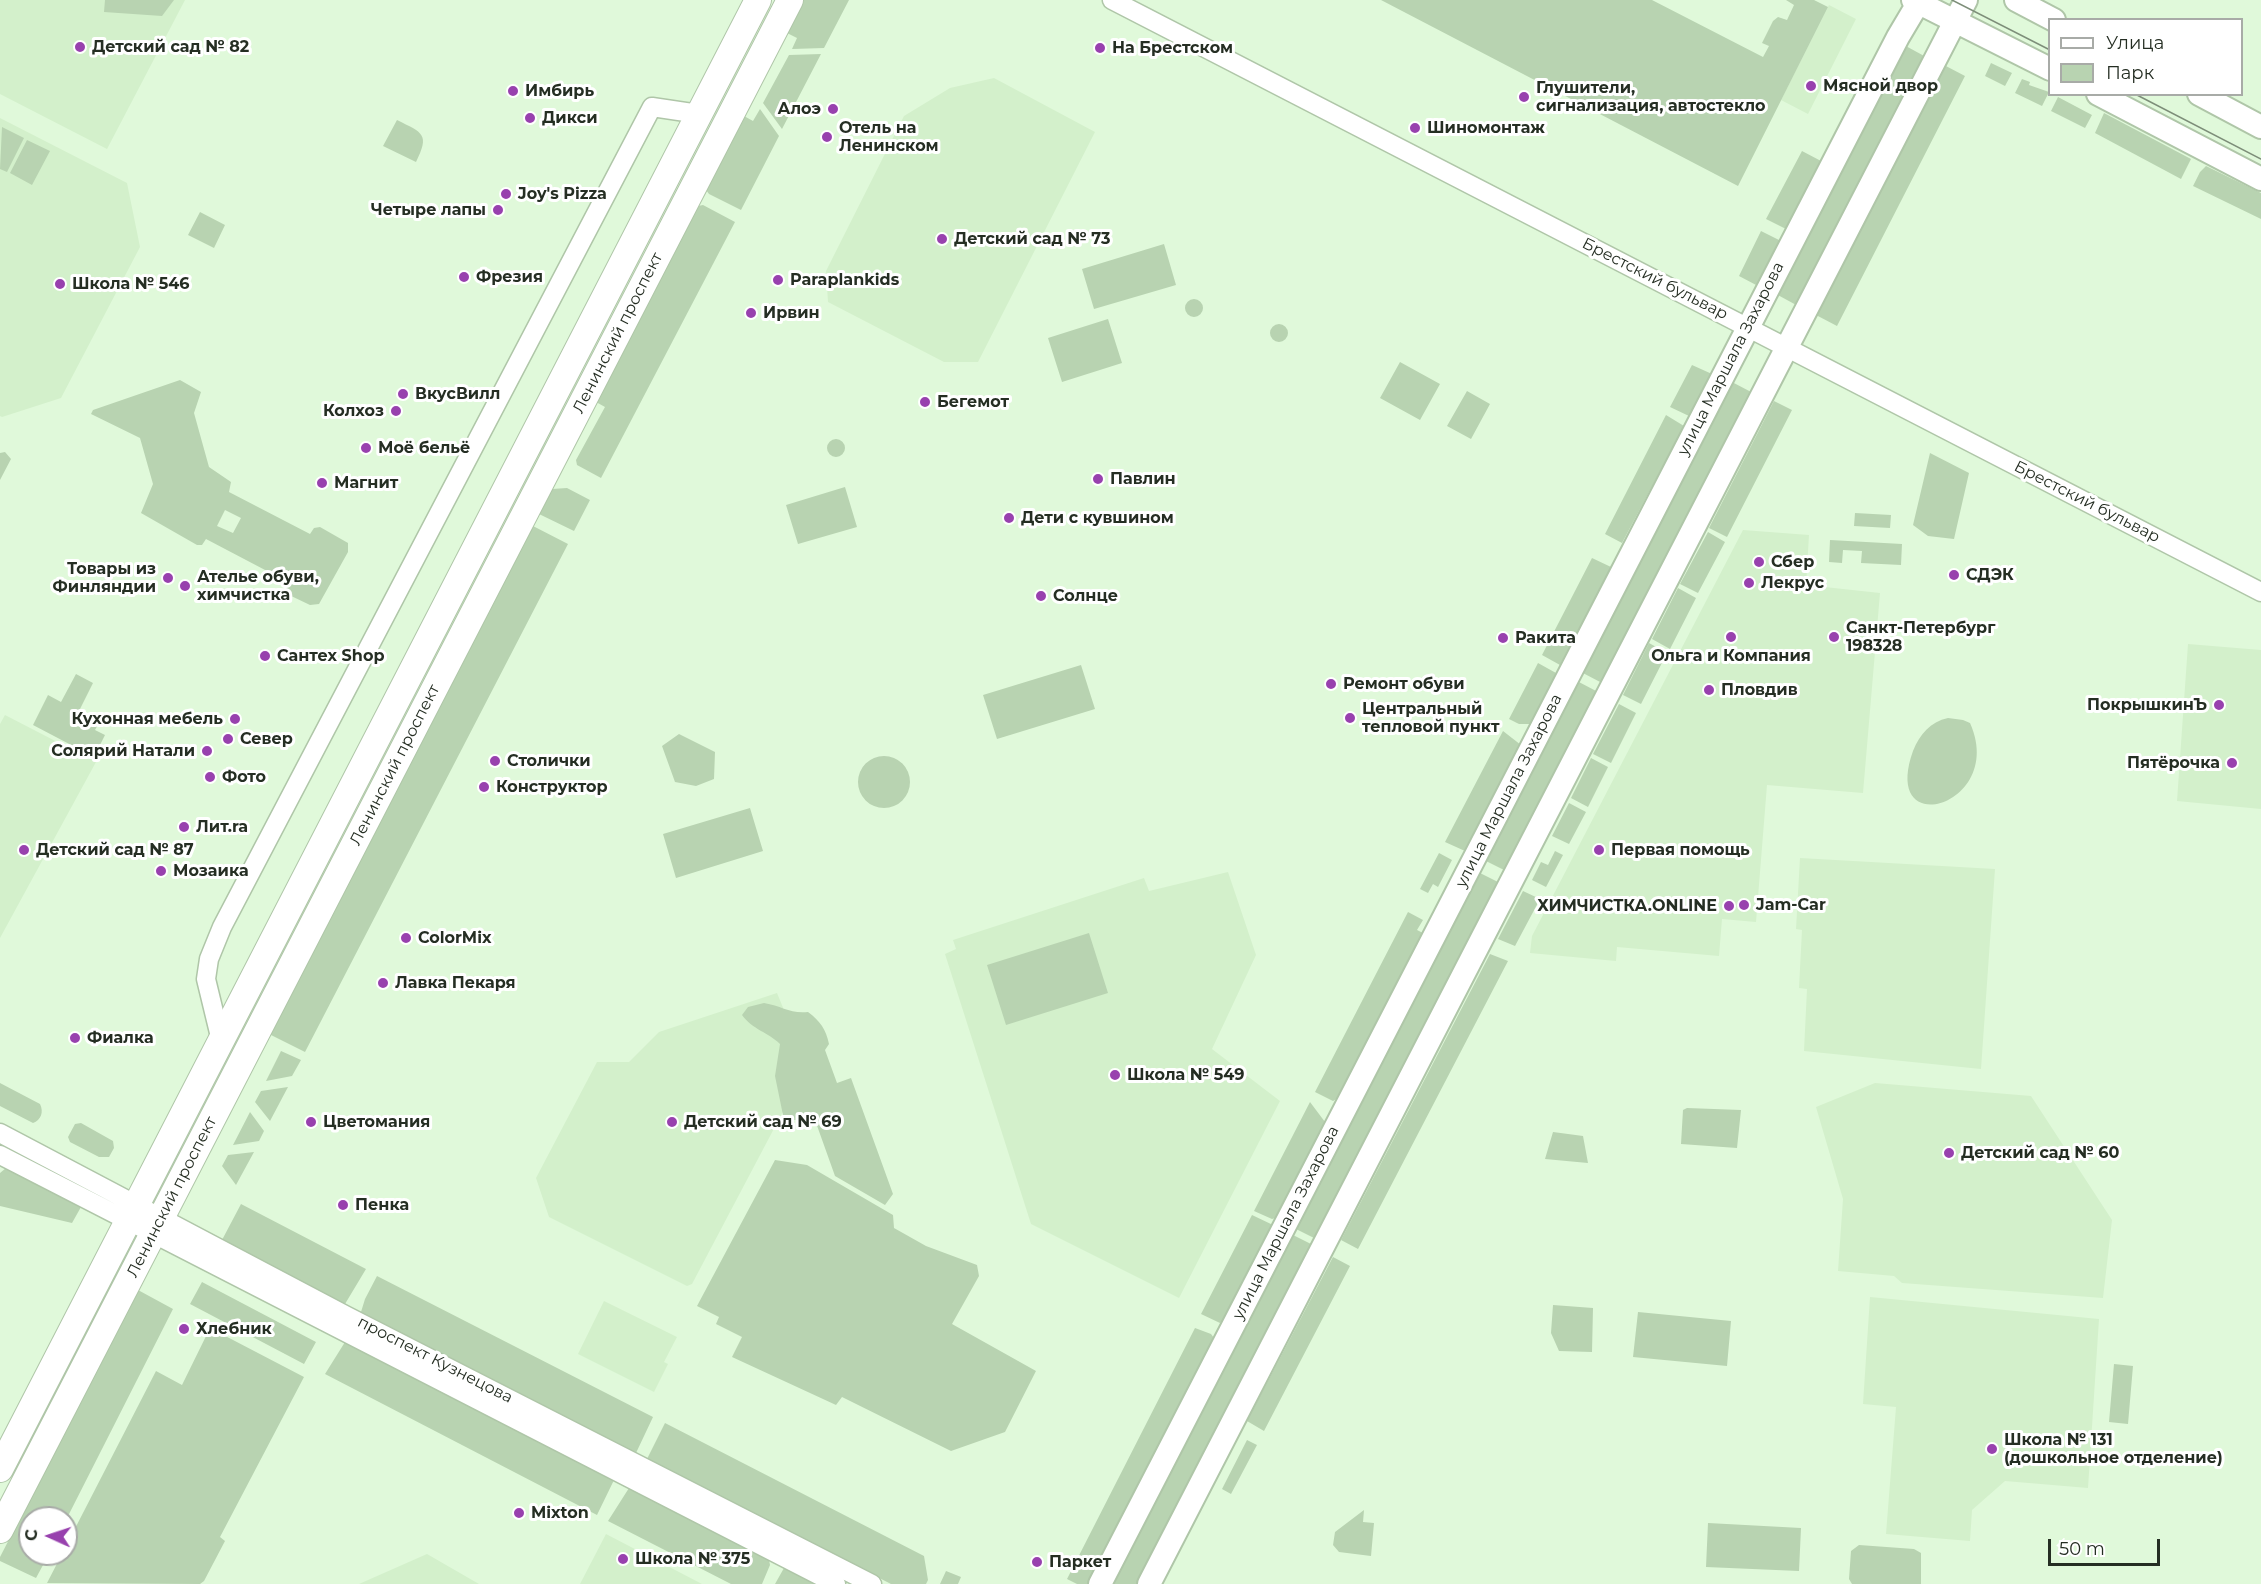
<!DOCTYPE html>
<html>
<head>
<meta charset="utf-8">
<style>
  body { margin:0 }
  #map { position:relative; width:2261px; height:1584px; overflow:hidden; background:#e0f9da; font-family:Montserrat,sans-serif }
  canvas { display:block }
  .legend { position:absolute; left:2048px; top:18px; width:195px; height:78px; box-sizing:border-box; background:#fff; border:2px solid #a8aba7; margin:0; padding:8px 10px; list-style:none; font-size:18px; color:#252e23 }
  .legend li { display:flex; align-items:center; gap:12px; height:30px }
  .legend b { width:30px; border:2px solid #a8aba7 }
  .north { position:absolute; left:18px; top:1506px; width:60px; height:60px; box-sizing:border-box; background:#fff; border:2px solid #a8aba7; border-radius:50%; rotate:273deg; font-size:16px; font-weight:700; line-height:24px; text-align:center; color:#252e23 }
  .north::after { content:''; display:block; margin:auto; width:21px; height:27px; background:#9841ae; clip-path:polygon(50% 0,100% 100%,50% 72%,0 100%) }
  .scale { position:absolute; left:2048px; top:1539px; width:112px; height:27px; box-sizing:border-box; border:3px solid #252e23; border-top:0; padding-left:8px; font-size:18px; line-height:21px; white-space:nowrap; color:#252e23; -webkit-text-stroke:4px #fff; paint-order:stroke }
</style>
</head>
<body>
<div id="map">
<canvas width="2261" height="1584"></canvas>
<ul class="legend">
<li><b style="height:8px;background:#fff"></b>Улица</li>
<li><b style="height:16px;background:#b8d3b1"></b>Парк</li>
</ul>
<div class="north">С</div>
<div class="scale">50 m</div>
</div>
<script>
const ctx = document.querySelector('canvas').getContext('2d');
ctx.lineJoin = 'round';
function paint(path, color) {
  ctx.fillStyle = color;
  ctx.fill(path, 'evenodd');
}
function stroke(path, color, width, dash) {
  ctx.strokeStyle = color;
  ctx.lineWidth = width;
  ctx.lineCap = dash ? 'butt' : 'round';
  ctx.setLineDash(dash || []);
  ctx.stroke(path);
}
function write(font, color, halo, rows, align = 'center') {
  ctx.font = font + ' Montserrat,sans-serif';
  ctx.lineWidth = 6;
  ctx.setLineDash([]);
  ctx.textBaseline = 'middle';
  ctx.strokeStyle = halo;
  ctx.fillStyle = color;
  for (const [text, x, y, turn = 0] of rows) {
    ctx.save();
    ctx.translate(x, y);
    ctx.rotate((+turn || 0) * Math.PI / 180);
    ctx.textAlign = isNaN(turn) ? turn : align;
    if (halo) ctx.strokeText(text, 0, 0);
    ctx.fillText(text, 0, 0);
    ctx.restore();
  }
}
paint(new Path2D(`
  M 0,0 L 185,0 L 107,149 L 0,94 Z
  M 1829,5 L 1856,19 L 1808,114 L 1781,100 Z
  M 994,78 L 1095,132 L 978,362 L 944,362 L 828,302 L 826,271 L 904,116 L 950,88 Z
  M 0,118 L 127,183 L 140,247 L 61,398 L 2,417 L 0,416 Z
  M 1743,530 L 1809,535 L 1806,585 L 1880,593 L 1863,793 L 1767,785 L 1756,922 L 1722,919 L 1719,956 L 1617,947 L 1616,961 L 1530,953 L 1532,936 Z
  M 2188,644 L 2261,650 L 2261,809 L 2177,801 Z
  M 5,715 L 96,762 L 0,938 L 0,724 Z
  M 1800,858 L 1995,869 L 1981,1069 L 1804,1051 L 1807,989 L 1799,988 L 1802,930 L 1796,929 Z
  M 1228,872 L 1256,955 L 1212,1049 L 1280,1101 L 1179,1298 L 1031,1224 L 945,954 L 956,949 L 953,940 L 1144,878 L 1149,891 Z
  M 777,993 L 807,1066 L 692,1284 L 687,1286 L 549,1217 L 536,1178 L 597,1062 L 629,1062 L 659,1032 Z
  M 1875,1083 L 2031,1096 L 2112,1220 L 2103,1298 L 1902,1283 L 1894,1276 L 1838,1271 L 1843,1199 L 1816,1107 Z
  M 1870,1297 L 2099,1319 L 2088,1488 L 2005,1481 L 1972,1510 L 1970,1541 L 1886,1534 L 1896,1407 L 1863,1404 Z
  M 604,1301 L 677,1337 L 664,1362 L 668,1364 L 654,1392 L 578,1354 Z
  M 606,1534 L 702,1584 L 580,1584 Z
  M 427,1554 L 479,1584 L 359,1584 Z`), '#d3f0cb');
paint(new Path2D(`
  M 105,0 L 174,0 L 162,16 L 104,12 Z
  M 804,0 L 849,0 L 824,48 L 792,49 L 797,38 L 787,33 Z
  M 1381,0 L 1652,0 L 1763,57 L 1769,46 L 1762,43 L 1773,21 L 1778,17 L 1787,20 L 1794,5 L 1786,0 L 1814,0 L 1828,7 L 1738,186 Z
  M 1904,45 L 1926,57 L 1798,306 L 1776,294 Z
  M 821,54 L 782,129 L 763,103 L 789,55 Z
  M 1991,63 L 2012,73 L 2005,86 L 1985,76 Z
  M 1944,65 L 1965,76 L 1837,326 L 1816,315 Z
  M 2022,79 L 2030,82 L 2029,85 L 2049,92 L 2042,106 L 2015,93 Z
  M 2058,97 L 2092,115 L 2085,128 L 2051,111 Z
  M 760,109 L 779,136 L 741,210 L 709,194 L 706,190 L 744,116 L 753,121 Z
  M 2104,113 L 2191,159 L 2181,179 L 2095,133 Z
  M 397,120 C 423,133 430,134 416,162 L 383,146 Z
  M 2,127 L 24,138 L 7,172 L 0,169 Z
  M 27,140 L 50,151 L 32,185 L 10,173 Z
  M 1802,151 L 1821,161 L 1786,229 L 1766,219 Z
  M 2206,166 L 2261,193 L 2261,219 L 2193,186 L 2200,172 Z
  M 703,205 L 735,222 L 601,478 L 577,465 L 576,460 L 605,407 L 596,402 L 698,206 Z
  M 200,212 L 225,225 L 214,248 L 188,235 Z
  M 1761,231 L 1781,241 L 1758,286 L 1739,276 Z
  M 1164,244 L 1176,285 L 1094,309 L 1082,269 Z
  M1185 308a9 9 0 1 1 18 0a9 9 0 1 1-18 0Z
  M 1108,319 L 1122,363 L 1062,382 L 1048,338 Z
  M1270 333a9 9 0 1 1 18 0a9 9 0 1 1-18 0Z
  M 1400,362 L 1440,384 L 1420,420 L 1380,398 Z
  M 1692,365 L 1712,374 L 1689,416 L 1670,407 Z
  M 180,380 L 201,392 L 194,413 L 209,467 L 231,482 L 229,492 L 310,534 L 314,528 L 320,527 L 348,543 L 348,552 L 319,604 L 310,605 L 287,594 L 286,581 L 206,539 L 202,545 L 197,545 L 141,513 L 153,484 L 140,438 L 91,414 L 93,410 ZM 225,510 L 241,518 L 233,533 L 217,526 Z
  M 1732,382 L 1753,393 L 1602,683 L 1581,672 Z
  M 1467,391 L 1490,404 L 1471,439 L 1447,426 Z
  M 1774,401 L 1792,410 L 1727,537 L 1709,528 Z
  M 1666,415 L 1684,426 L 1622,543 L 1605,534 Z
  M827 448a9 9 0 1 1 18 0a9 9 0 1 1-18 0Z
  M 5,452 L 11,459 L 0,480 L 0,453 Z
  M 1930,453 L 1969,473 L 1954,539 L 1928,536 L 1913,525 Z
  M 845,487 L 857,527 L 798,544 L 786,505 Z
  M 567,488 L 590,500 L 574,531 L 539,514 L 552,489 Z
  M 1855,513 L 1891,515 L 1890,528 L 1854,526 Z
  M 533,526 L 568,544 L 305,1052 L 269,1034 Z
  M 1708,532 L 1725,542 L 1698,593 L 1680,584 Z
  M 1830,540 L 1902,544 L 1901,565 L 1861,563 L 1862,551 L 1843,550 L 1842,563 L 1829,562 Z
  M 1592,558 L 1611,567 L 1560,665 L 1542,655 Z
  M 1678,588 L 1696,598 L 1670,649 L 1652,639 Z
  M 1649,643 L 1667,653 L 1641,704 L 1623,695 Z
  M 1538,663 L 1556,673 L 1530,724 L 1519,724 L 1509,719 Z
  M 1081,665 L 1095,709 L 997,739 L 983,695 Z
  M 76,674 L 93,683 L 79,711 L 100,721 L 95,730 L 105,735 L 94,757 L 33,725 L 48,695 L 61,702 Z
  M 1577,681 L 1598,692 L 1506,871 L 1484,860 Z
  M 1619,704 L 1636,713 L 1611,763 L 1593,754 Z
  M 1948,718 L 1963,720 L 1970,723 C 2007,805 1880,843 1913,751 C 1920,734 1930,722 1948,718 Z
  M 1503,731 L 1521,745 L 1465,851 L 1445,842 Z
  M 679,734 L 715,752 L 714,779 L 696,786 L 675,782 L 662,746 Z
  M858 782a26 26 0 1 1 52 0a26 26 0 1 1-52 0Z
  M 1591,758 L 1608,767 L 1588,807 L 1571,798 Z
  M 1569,803 L 1586,812 L 1569,844 L 1552,836 Z
  M 750,808 L 763,851 L 676,878 L 663,834 Z
  M 1555,851 L 1563,855 L 1546,887 L 1532,880 L 1541,862 L 1548,865 Z
  M 1439,853 L 1452,860 L 1438,887 L 1433,884 L 1428,893 L 1420,889 Z
  M 1478,872 L 1500,883 L 1316,1239 L 1294,1228 Z
  M 1523,891 L 1540,899 L 1515,946 L 1498,939 Z
  M 1408,912 L 1423,920 L 1417,930 L 1423,933 L 1338,1098 L 1333,1101 L 1315,1092 Z
  M 1089,933 L 1108,993 L 1006,1025 L 987,965 Z
  M 1490,954 L 1508,961 L 1358,1249 L 1341,1240 Z
  M 764,1003 C 782,1006 790,1014 808,1012 C 820,1021 826,1029 829,1044 L 825,1050 L 837,1083 L 851,1078 L 893,1194 L 885,1205 L 835,1176 L 815,1120 L 784,1120 L 775,1076 L 780,1044 C 768,1032 753,1030 742,1015 L 748,1007 Z
  M 281,1051 L 301,1060 L 292,1076 L 266,1081 Z
  M 0,1083 L 40,1104 C 44,1112 41,1120 33,1123 L 0,1106 Z
  M 288,1087 L 270,1121 L 255,1102 L 261,1091 Z
  M 1310,1102 L 1325,1122 L 1276,1218 L 1272,1219 L 1254,1211 Z
  M 1687,1108 L 1741,1110 L 1737,1148 L 1681,1144 L 1683,1110 Z
  M 250,1112 L 264,1131 L 259,1141 L 233,1145 Z
  M 81,1123 L 113,1141 L 114,1148 L 109,1157 L 99,1157 L 70,1142 L 68,1137 L 75,1124 Z
  M 1553,1132 L 1583,1136 L 1588,1163 L 1545,1159 Z
  M 254,1152 L 236,1185 L 222,1166 L 228,1155 Z
  M 775,1160 L 807,1165 L 893,1215 L 894,1228 L 926,1246 L 977,1265 L 979,1276 L 952,1324 L 1036,1371 L 1005,1432 L 951,1451 L 842,1397 L 836,1405 L 732,1357 L 742,1337 L 716,1324 L 719,1317 L 697,1306 Z
  M 6,1168 L 81,1207 L 72,1223 L 0,1206 L 0,1173 Z
  M 241,1204 L 366,1269 L 345,1304 L 222,1240 Z
  M 1252,1215 L 1273,1225 L 1226,1317 L 1220,1323 L 1201,1314 Z
  M 1291,1234 L 1313,1245 L 1138,1584 L 1111,1584 Z
  M 1333,1257 L 1350,1266 L 1264,1431 L 1247,1421 Z
  M 377,1276 L 653,1417 L 636,1453 L 361,1312 L 365,1299 Z
  M 202,1282 L 316,1342 L 304,1364 L 190,1304 Z
  M 138,1290 L 173,1309 L 66,1520 L 30,1518 L 30,1554 L 49,1554 L 36,1578 L 0,1561 L 0,1557 Z
  M 1553,1305 L 1593,1308 L 1592,1352 L 1559,1351 L 1551,1333 Z
  M 1638,1312 L 1731,1321 L 1727,1366 L 1633,1357 Z
  M 210,1328 L 304,1377 L 220,1537 L 225,1541 L 204,1581 L 200,1584 L 47,1583 L 62,1554 L 66,1554 L 66,1546 L 156,1371 L 182,1385 Z
  M 1195,1328 L 1211,1334 L 1214,1338 L 1088,1584 L 1077,1584 L 1067,1579 Z
  M 345,1342 L 614,1480 L 597,1515 L 325,1374 Z
  M 2114,1364 L 2133,1366 L 2128,1424 L 2109,1422 Z
  M 665,1423 L 924,1556 L 928,1580 L 926,1584 L 891,1584 L 647,1459 Z
  M 1247,1440 L 1257,1445 L 1231,1494 L 1222,1489 Z
  M 629,1488 L 769,1560 L 770,1565 L 762,1584 L 731,1584 L 608,1521 Z
  M 1364,1510 L 1363,1522 L 1374,1523 L 1371,1556 L 1339,1552 L 1333,1545 L 1335,1532 Z
  M 1708,1523 L 1801,1528 L 1799,1571 L 1706,1567 Z
  M 1859,1545 L 1914,1549 L 1921,1553 L 1921,1584 L 1852,1584 L 1849,1579 L 1851,1551 Z
  M 784,1568 L 816,1584 L 775,1584 Z
  M 946,1571 L 961,1577 L 958,1584 L 940,1584 Z`), '#b8d3b1');
const minor = new Path2D(`
  M 1112,0 L 2261,592
  M 221,1041 L 206,979 L 209,959 L 222,927 L 652,107 L 699,114
  M 0,1133 L 347,1316 L 872,1584
  M 0,1155 L 836,1584`);
const tertiary = new Path2D(`
  M 1913,0 L 2050,69
  M 2016,0 L 2054,20
  M 2098,94 L 2261,179
  M 2199,94 L 2261,127
  M 1100,1584 L 1898,37 L 1920,0
  M 1149,1584 L 1966,0`);
const secondary = new Path2D(`
  M 0,1469 L 758,0
  M 0,1530 L 790,0`);
stroke(minor, '#afc6a8', 21);
stroke(tertiary, '#afc6a8', 26);
stroke(secondary, '#afc6a8', 28);
stroke(minor, '#fff', 18);
stroke(tertiary, '#fff', 22);
stroke(secondary, '#fff', 26);
stroke(new Path2D(`
  M 1952,0 L 2050,50
  M 2135,94 L 2261,159`), '#7d8e79', 1.5);
for (const [x, y, r, color] of [
  [80,47,6,"#9841ae"],
  [1100,48,6,"#9841ae"],
  [1811,86,6,"#9841ae"],
  [513,91,6,"#9841ae"],
  [1524,97,6,"#9841ae"],
  [833,109,6,"#9841ae"],
  [530,118,6,"#9841ae"],
  [1415,128,6,"#9841ae"],
  [827,137,6,"#9841ae"],
  [506,194,6,"#9841ae"],
  [498,210,6,"#9841ae"],
  [942,239,6,"#9841ae"],
  [464,277,6,"#9841ae"],
  [778,280,6,"#9841ae"],
  [60,284,6,"#9841ae"],
  [751,313,6,"#9841ae"],
  [403,394,6,"#9841ae"],
  [925,402,6,"#9841ae"],
  [396,411,6,"#9841ae"],
  [366,448,6,"#9841ae"],
  [1098,479,6,"#9841ae"],
  [322,483,6,"#9841ae"],
  [1009,518,6,"#9841ae"],
  [1759,562,6,"#9841ae"],
  [1954,575,6,"#9841ae"],
  [168,578,6,"#9841ae"],
  [1749,583,6,"#9841ae"],
  [185,586,6,"#9841ae"],
  [1041,596,6,"#9841ae"],
  [1731,637,6,"#9841ae"],
  [1834,637,6,"#9841ae"],
  [1503,638,6,"#9841ae"],
  [265,656,6,"#9841ae"],
  [1331,684,6,"#9841ae"],
  [1709,690,6,"#9841ae"],
  [2219,705,6,"#9841ae"],
  [1350,718,6,"#9841ae"],
  [235,719,6,"#9841ae"],
  [228,739,6,"#9841ae"],
  [207,751,6,"#9841ae"],
  [495,761,6,"#9841ae"],
  [2232,763,6,"#9841ae"],
  [210,777,6,"#9841ae"],
  [484,787,6,"#9841ae"],
  [184,827,6,"#9841ae"],
  [24,850,6,"#9841ae"],
  [1599,850,6,"#9841ae"],
  [161,871,6,"#9841ae"],
  [1744,905,6,"#9841ae"],
  [1729,906,6,"#9841ae"],
  [406,938,6,"#9841ae"],
  [383,983,6,"#9841ae"],
  [75,1038,6,"#9841ae"],
  [1115,1075,6,"#9841ae"],
  [311,1122,6,"#9841ae"],
  [672,1122,6,"#9841ae"],
  [1949,1153,6,"#9841ae"],
  [343,1205,6,"#9841ae"],
  [184,1329,6,"#9841ae"],
  [1992,1449,6,"#9841ae"],
  [519,1513,6,"#9841ae"],
  [623,1559,6,"#9841ae"],
  [1037,1562,6,"#9841ae"]
]) {
  const dot = new Path2D();
  dot.arc(x, y, r, 0, 2 * Math.PI);
  ctx.fillStyle = color;
  ctx.fill(dot);
  stroke(dot, '#fff', 2);
}
write('bold 16px', '#252e23', '#fff', [
  ["Детский сад № 82",92,47],
  ["На Брестском",1112,48],
  ["Мясной двор",1823,86],
  ["Глушители,",1536,88],
  ["сигнализация, автостекло",1536,106],
  ["Имбирь",525,91],
  ["Алоэ",821,109,"right"],
  ["Дикси",542,118],
  ["Отель на",839,128],
  ["Ленинском",839,146],
  ["Шиномонтаж",1427,128],
  ["Joy's Pizza",518,194],
  ["Четыре лапы",486,210,"right"],
  ["Детский сад № 73",954,239],
  ["Фрезия",476,277],
  ["Paraplankids",790,280],
  ["Школа № 546",72,284],
  ["Ирвин",763,313],
  ["ВкусВилл",415,394],
  ["Бегемот",937,402],
  ["Колхоз",384,411,"right"],
  ["Моё бельё",378,448],
  ["Павлин",1110,479],
  ["Магнит",334,483],
  ["Дети с кувшином",1021,518],
  ["Сбер",1771,562],
  ["Товары из",156,569,"right"],
  ["Финляндии",156,587,"right"],
  ["СДЭК",1966,575],
  ["Ателье обуви,",197,577],
  ["химчистка",197,595],
  ["Лекрус",1761,583],
  ["Солнце",1053,596],
  ["Санкт-Петербург",1846,628],
  ["198328",1846,646],
  ["Ракита",1515,638],
  ["Сантех Shop",277,656],
  ["Ольга и Компания",1731,656,"center"],
  ["Ремонт обуви",1343,684],
  ["Пловдив",1721,690],
  ["ПокрышкинЪ",2207,705,"right"],
  ["Центральный",1362,709],
  ["тепловой пункт",1362,727],
  ["Кухонная мебель",223,719,"right"],
  ["Север",240,739],
  ["Солярий Натали",195,751,"right"],
  ["Столички",507,761],
  ["Пятёрочка",2220,763,"right"],
  ["Фото",222,777],
  ["Конструктор",496,787],
  ["Лит.ra",196,827],
  ["Детский сад № 87",36,850],
  ["Первая помощь",1611,850],
  ["Мозаика",173,871],
  ["Jam-Car",1756,905],
  ["ХИМЧИСТКА.ONLINE",1717,906,"right"],
  ["ColorMix",418,938],
  ["Лавка Пекаря",395,983],
  ["Фиалка",87,1038],
  ["Школа № 549",1127,1075],
  ["Цветомания",323,1122],
  ["Детский сад № 69",684,1122],
  ["Детский сад № 60",1961,1153],
  ["Пенка",355,1205],
  ["Хлебник",196,1329],
  ["Школа № 131",2004,1440],
  ["(дошкольное отделение)",2004,1458],
  ["Mixton",531,1513],
  ["Школа № 375",635,1559],
  ["Паркет",1049,1562]
], 'left');
write('16px', '#252e23', '#fff', [
  ["Брестский бульвар",1655,279,27],
  ["Ленинский проспект",618,333,-63],
  ["улица Маршала Захарова",1731,359,-63],
  ["Брестский бульвар",2087,502,27],
  ["Ленинский проспект",395,765,-63],
  ["улица Маршала Захарова",1509,791,-63],
  ["Ленинский проспект",172,1197,-63],
  ["улица Маршала Захарова",1286,1223,-63],
  ["проспект Кузнецова",435,1360,27]
]);
</script>
</body>
</html>
